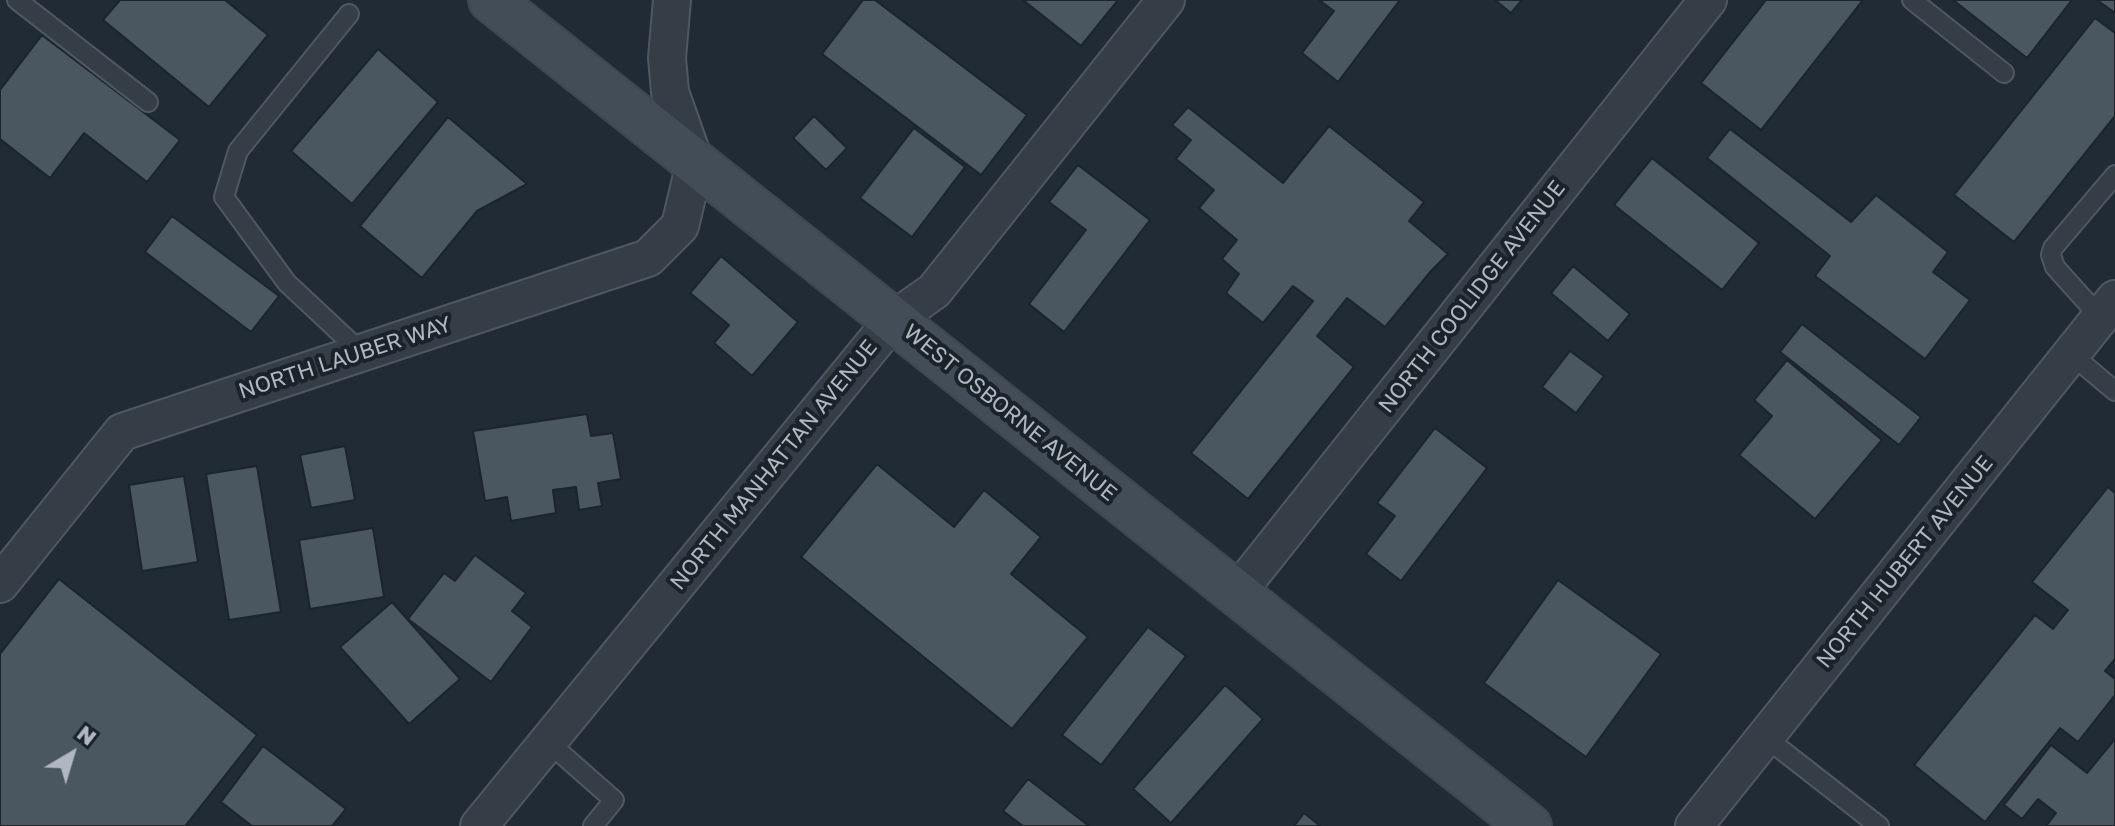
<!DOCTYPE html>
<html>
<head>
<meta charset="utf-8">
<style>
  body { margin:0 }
  #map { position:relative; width:2115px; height:826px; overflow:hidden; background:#212b35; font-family:"Golos Text",sans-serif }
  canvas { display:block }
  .north { position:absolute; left:32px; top:714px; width:80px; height:80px; -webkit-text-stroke:6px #1a222a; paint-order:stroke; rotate:38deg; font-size:22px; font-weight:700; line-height:32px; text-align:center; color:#afb8c2 }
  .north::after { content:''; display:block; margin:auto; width:28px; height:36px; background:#afb8c2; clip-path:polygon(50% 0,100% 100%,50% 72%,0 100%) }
</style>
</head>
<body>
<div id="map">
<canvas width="2115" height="826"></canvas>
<div class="north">N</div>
</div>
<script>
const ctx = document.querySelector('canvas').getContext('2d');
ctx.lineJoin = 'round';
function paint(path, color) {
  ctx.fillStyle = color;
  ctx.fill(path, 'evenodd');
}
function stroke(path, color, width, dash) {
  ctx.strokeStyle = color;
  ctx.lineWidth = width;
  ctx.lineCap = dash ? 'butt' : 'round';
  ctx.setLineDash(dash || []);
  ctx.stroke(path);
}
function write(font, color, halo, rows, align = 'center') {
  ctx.font = font + ' "Golos Text",sans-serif';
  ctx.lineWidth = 8;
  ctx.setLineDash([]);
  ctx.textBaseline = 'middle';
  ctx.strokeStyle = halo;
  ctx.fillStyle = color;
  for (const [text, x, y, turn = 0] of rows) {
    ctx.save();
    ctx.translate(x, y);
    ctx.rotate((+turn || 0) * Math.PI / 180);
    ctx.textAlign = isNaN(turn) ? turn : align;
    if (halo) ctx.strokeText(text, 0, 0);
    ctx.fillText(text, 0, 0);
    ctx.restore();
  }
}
const building = new Path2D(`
  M 120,0 L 225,0 L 268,35 L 209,107 L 103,20 Z
  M 863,0 L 875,0 L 1027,115 L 981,175 L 822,54 Z
  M 1023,0 L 1118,0 L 1081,46 Z
  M 1319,0 L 1400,0 L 1338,82 L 1302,53 L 1334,11 Z
  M 1495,0 L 1522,0 L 1511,13 Z
  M 1766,0 L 1863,0 L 1761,130 L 1701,83 Z
  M 1953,0 L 2072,0 L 2027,58 Z
  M 2097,0 L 2115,0 L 2115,13 Z
  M 2095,18 L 2115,33 L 2115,116 L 2014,242 L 1954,195 Z
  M 42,35 L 180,140 L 147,182 L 84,133 L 50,178 L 0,139 L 0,90 Z
  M 378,49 L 438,102 L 352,204 L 291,151 Z
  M 1188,107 L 1283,183 L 1329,126 L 1424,202 L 1409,221 L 1448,254 L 1431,271 L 1385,327 L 1347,298 L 1317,336 L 1354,367 L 1248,499 L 1191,453 L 1313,301 L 1293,286 L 1263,323 L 1226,293 L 1239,274 L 1222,259 L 1237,240 L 1199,208 L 1214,190 L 1176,159 L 1191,140 L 1172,125 Z
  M 814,116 L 847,148 L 826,170 L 793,138 Z
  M 448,117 L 527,184 L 477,211 L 422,278 L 360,226 Z
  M 914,128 L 965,167 L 912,237 L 860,198 Z
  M 1730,129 L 1851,222 L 1876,195 L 1948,252 L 1933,272 L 1970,300 L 1925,359 L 1815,276 L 1830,256 L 1707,158 Z
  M 1652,158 L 1759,243 L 1722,290 L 1614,205 Z
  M 1078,165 L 1150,220 L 1064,332 L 1029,304 L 1086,230 L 1049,202 Z
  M 172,216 L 279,296 L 251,332 L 145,252 Z
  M 721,256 L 798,322 L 752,376 L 714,343 L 729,325 L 690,293 Z
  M 1573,266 L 1630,314 L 1608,341 L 1551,293 Z
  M 1802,324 L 1921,417 L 1899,445 L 1780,352 Z
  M 1570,351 L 1604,376 L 1576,413 L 1542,387 Z
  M 1787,360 L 1882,440 L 1815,519 L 1739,455 L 1772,416 L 1754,400 Z
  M 587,414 L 591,436 L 613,433 L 621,479 L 598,483 L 602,506 L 579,510 L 576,487 L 553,490 L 556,513 L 511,521 L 507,497 L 485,501 L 473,431 Z
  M 1435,428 L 1487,468 L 1401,581 L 1366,554 L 1395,516 L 1377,503 Z
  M 345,446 L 355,500 L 311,508 L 300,455 Z
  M 877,464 L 954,527 L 984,490 L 1041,537 L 1011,574 L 1088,637 L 1012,729 L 801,557 Z
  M 257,466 L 281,612 L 229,620 L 206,474 Z
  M 184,476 L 198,562 L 142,571 L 129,485 Z
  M 2108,487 L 2115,493 L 2115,659 L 2105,671 L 2115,679 L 2115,695 L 2078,742 L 2060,728 L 1985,822 L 1914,765 L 2035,615 L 2053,629 L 2068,610 L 2032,582 Z
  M 373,528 L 384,597 L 310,609 L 299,540 Z
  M 475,555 L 526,593 L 512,611 L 532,627 L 491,682 L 408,619 L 444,573 L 455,581 Z
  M 59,579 L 257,735 L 186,825 L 188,826 L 0,826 L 0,654 Z
  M 1558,580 L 1661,654 L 1586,757 L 1484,683 Z
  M 392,602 L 460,679 L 409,724 L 340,647 Z
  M 1148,627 L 1186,656 L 1101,765 L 1062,735 Z
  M 1225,685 L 1263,719 L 1171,823 L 1133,789 Z
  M 2115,739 L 2115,826 L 2046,826 L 2056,813 L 2038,799 L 2022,819 L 2004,805 L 2051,745 L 2087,773 Z
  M 263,746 L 346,809 L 332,826 L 252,826 L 221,802 Z
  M 1028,779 L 1089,826 L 1023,826 L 1003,811 Z
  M 1304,813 L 1319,825 L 1320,826 L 1294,826 Z`);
paint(building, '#4a5660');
stroke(building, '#1c242c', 2);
const lane = new Path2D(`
  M 17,0 L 148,102
  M 1912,0 L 2004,73
  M 349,14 L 238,151 L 224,197 L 287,283 L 362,353
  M 2100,317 L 2055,267 L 2051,255 L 2053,248 L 2115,175
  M 2071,354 L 2115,391
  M 1765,737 L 1879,826
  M 548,742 L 614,800 L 593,826`);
const street = new Path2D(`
  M 0,584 L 122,432 L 648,258 L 680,226 L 695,163 L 670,92 L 667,58 L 672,0
  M 1236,594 L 1708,0
  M 479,826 L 893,320 L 934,291 L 1166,0
  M 1694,826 L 2115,299`);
const secondary = new Path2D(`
  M 491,0 L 1529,826`);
stroke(lane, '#4f5860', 22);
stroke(street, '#4f5860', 40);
stroke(secondary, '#3e464f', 48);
stroke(lane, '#353d46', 18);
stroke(street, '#353d46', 36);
stroke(secondary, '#434d58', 44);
write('22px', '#afb8c2', '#1a222a', [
  ["NORTH COOLIDGE AVENUE",1472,297,-52],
  ["NORTH LAUBER WAY",345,358,-18],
  ["WEST OSBORNE AVENUE",1010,413,39],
  ["NORTH MANHATTAN AVENUE",774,465,-51],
  ["NORTH HUBERT AVENUE",1905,562,-51]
]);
</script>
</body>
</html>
